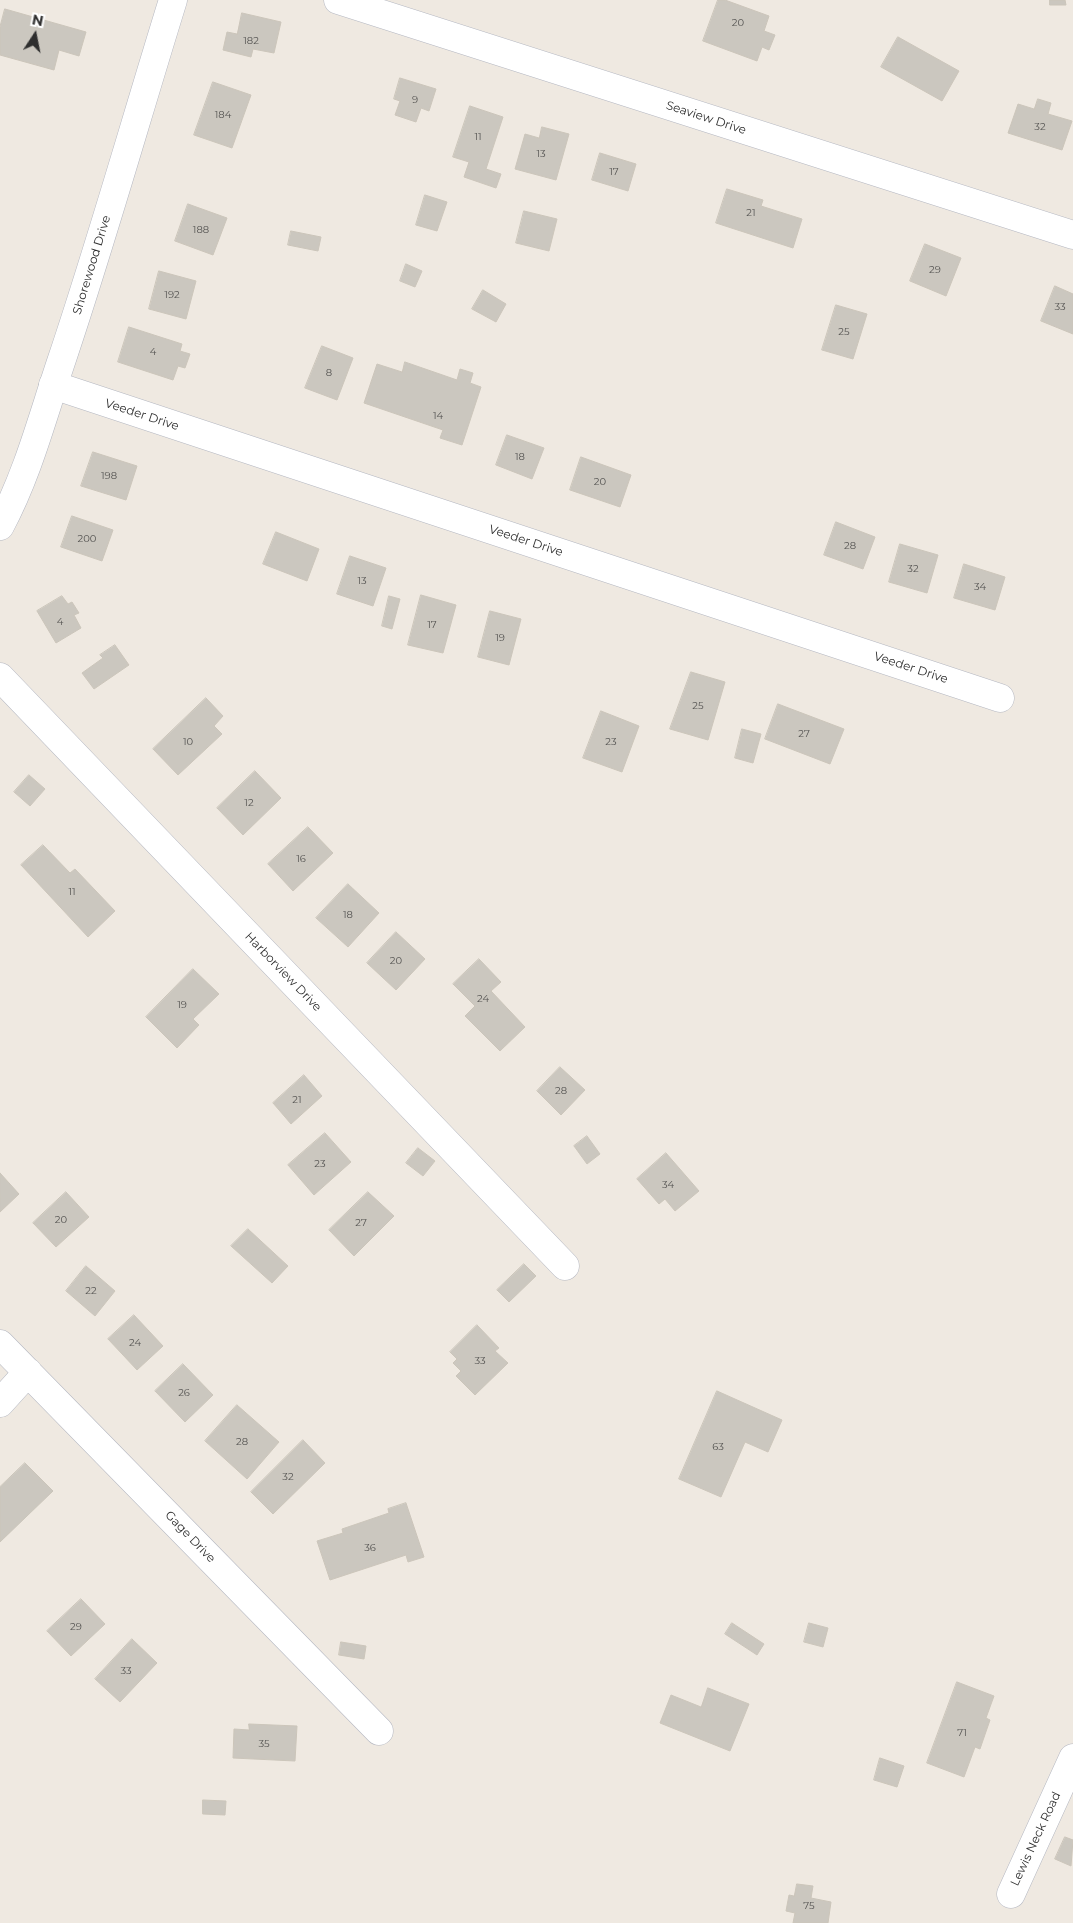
<!DOCTYPE html>
<html>
<head>
<meta charset="utf-8">
<style>
  body { margin:0 }
  #map { position:relative; width:1073px; height:1923px; overflow:hidden; background:#efe9e1; font-family:Montserrat,sans-serif }
  canvas { display:block }
  .north { position:absolute; left:10px; top:10px; width:50px; height:50px; -webkit-text-stroke:4px #fff; paint-order:stroke; rotate:11deg; font-size:14px; font-weight:700; line-height:20px; text-align:center; color:#2e2e2e }
  .north::after { content:''; display:block; margin:auto; width:18px; height:22px; background:#2e2e2e; clip-path:polygon(50% 0,100% 100%,50% 72%,0 100%) }
</style>
</head>
<body>
<div id="map">
<canvas width="1073" height="1923"></canvas>
<div class="north">N</div>
</div>
<script>
const ctx = document.querySelector('canvas').getContext('2d');
ctx.lineJoin = 'round';
function paint(path, color) {
  ctx.fillStyle = color;
  ctx.fill(path, 'evenodd');
}
function stroke(path, color, width, dash) {
  ctx.strokeStyle = color;
  ctx.lineWidth = width;
  ctx.lineCap = dash ? 'butt' : 'round';
  ctx.setLineDash(dash || []);
  ctx.stroke(path);
}
function write(font, color, halo, rows, align = 'center') {
  ctx.font = font + ' Montserrat,sans-serif';
  ctx.lineWidth = 4;
  ctx.setLineDash([]);
  ctx.textBaseline = 'middle';
  ctx.strokeStyle = halo;
  ctx.fillStyle = color;
  for (const [text, x, y, turn = 0] of rows) {
    ctx.save();
    ctx.translate(x, y);
    ctx.rotate((+turn || 0) * Math.PI / 180);
    ctx.textAlign = isNaN(turn) ? turn : align;
    if (halo) ctx.strokeText(text, 0, 0);
    ctx.fillText(text, 0, 0);
    ctx.restore();
  }
}
const building = new Path2D(`
  M 718,0 L 725,0 L 769,16 L 764,31 L 775,35 L 769,50 L 762,47 L 757,61 L 703,41 Z
  M 1050,0 L 1065,0 L 1066,5 L 1050,5 Z
  M 5,9 L 86,32 L 79,56 L 59,50 L 54,70 L 0,55 L 0,27 Z
  M 242,13 L 281,22 L 274,53 L 253,49 L 251,57 L 223,50 L 227,32 L 237,34 Z
  M 898,37 L 959,71 L 942,101 L 881,67 Z
  M 400,78 L 436,89 L 429,111 L 421,108 L 416,122 L 395,115 L 400,101 L 394,99 Z
  M 213,82 L 251,95 L 232,148 L 194,135 Z
  M 1038,99 L 1051,103 L 1048,114 L 1072,121 L 1062,150 L 1008,133 L 1018,104 L 1034,109 Z
  M 470,106 L 503,117 L 486,169 L 501,174 L 496,188 L 464,177 L 469,162 L 453,157 Z
  M 542,127 L 569,134 L 556,180 L 515,169 L 525,134 L 539,138 Z
  M 600,153 L 636,164 L 628,191 L 592,180 Z
  M 727,189 L 763,200 L 761,206 L 802,219 L 793,248 L 716,223 Z
  M 425,195 L 447,202 L 437,231 L 416,225 Z
  M 188,204 L 227,218 L 213,255 L 175,241 Z
  M 524,211 L 557,219 L 549,251 L 516,243 Z
  M 291,231 L 321,237 L 318,251 L 288,245 Z
  M 925,244 L 961,258 L 946,296 L 910,281 Z
  M 406,264 L 422,271 L 415,287 L 400,281 Z
  M 159,271 L 196,281 L 186,319 L 149,309 Z
  M 1055,286 L 1073,294 L 1073,334 L 1041,321 Z
  M 483,290 L 506,304 L 496,322 L 472,309 Z
  M 836,305 L 867,314 L 853,359 L 822,350 Z
  M 129,327 L 182,344 L 180,351 L 190,354 L 185,368 L 178,366 L 173,380 L 118,362 Z
  M 322,346 L 353,358 L 337,400 L 305,388 Z
  M 405,362 L 457,380 L 460,369 L 473,373 L 470,383 L 481,387 L 462,445 L 440,438 L 443,430 L 364,403 L 377,364 L 402,372 Z
  M 507,435 L 544,448 L 532,479 L 496,465 Z
  M 93,452 L 137,466 L 126,500 L 81,486 Z
  M 581,457 L 631,475 L 620,507 L 570,490 Z
  M 72,516 L 113,530 L 102,561 L 61,547 Z
  M 836,522 L 875,537 L 863,569 L 824,555 Z
  M 276,532 L 319,549 L 307,581 L 263,564 Z
  M 900,544 L 938,555 L 927,593 L 889,582 Z
  M 350,556 L 386,568 L 373,606 L 337,594 Z
  M 964,564 L 1005,577 L 995,610 L 954,598 Z
  M 421,595 L 456,605 L 443,653 L 408,645 Z
  M 62,596 L 68,604 L 72,602 L 79,613 L 74,615 L 81,628 L 56,643 L 37,611 Z
  M 389,596 L 400,599 L 392,629 L 382,626 Z
  M 490,611 L 521,619 L 509,665 L 478,657 Z
  M 115,645 L 129,665 L 94,689 L 82,673 L 103,658 L 100,655 Z
  M 691,672 L 725,682 L 708,740 L 670,729 Z
  M 206,698 L 223,716 L 214,726 L 222,734 L 178,775 L 153,749 Z
  M 778,704 L 844,729 L 830,764 L 765,739 Z
  M 601,711 L 639,726 L 622,772 L 583,758 Z
  M 742,729 L 761,734 L 753,763 L 735,758 Z
  M 255,771 L 281,798 L 243,835 L 217,808 Z
  M 29,775 L 45,789 L 30,806 L 14,792 Z
  M 308,827 L 333,853 L 293,891 L 268,864 Z
  M 43,845 L 70,873 L 75,869 L 115,911 L 88,937 L 21,865 Z
  M 348,884 L 379,913 L 348,947 L 316,918 Z
  M 396,932 L 425,959 L 396,990 L 367,963 Z
  M 479,959 L 501,982 L 491,991 L 525,1027 L 500,1051 L 465,1016 L 475,1006 L 453,984 Z
  M 193,969 L 219,994 L 193,1019 L 199,1025 L 177,1048 L 146,1017 Z
  M 560,1067 L 585,1090 L 561,1115 L 537,1091 Z
  M 304,1075 L 322,1096 L 291,1124 L 273,1103 Z
  M 325,1133 L 351,1162 L 314,1195 L 288,1165 Z
  M 587,1136 L 600,1154 L 587,1164 L 574,1146 Z
  M 418,1148 L 435,1161 L 423,1176 L 406,1163 Z
  M 666,1153 L 699,1191 L 675,1211 L 665,1199 L 659,1204 L 637,1179 Z
  M 0,1173 L 19,1194 L 0,1212 Z
  M 66,1192 L 89,1217 L 56,1247 L 33,1223 Z
  M 368,1192 L 394,1216 L 354,1256 L 329,1230 Z
  M 248,1229 L 288,1266 L 272,1283 L 231,1246 Z
  M 524,1264 L 536,1276 L 509,1302 L 497,1290 Z
  M 86,1266 L 115,1291 L 95,1316 L 66,1291 Z
  M 134,1315 L 163,1346 L 137,1370 L 108,1339 Z
  M 477,1325 L 499,1348 L 495,1351 L 508,1363 L 475,1395 L 456,1376 L 461,1371 L 453,1363 L 457,1359 L 450,1352 Z
  M 183,1364 L 213,1395 L 185,1422 L 155,1391 Z
  M 717,1391 L 782,1420 L 768,1452 L 745,1442 L 721,1497 L 679,1479 Z
  M 237,1405 L 279,1442 L 247,1479 L 205,1441 Z
  M 303,1440 L 325,1463 L 273,1514 L 251,1492 Z
  M 25,1463 L 53,1491 L 0,1542 L 0,1487 Z
  M 406,1503 L 424,1557 L 408,1562 L 406,1555 L 330,1580 L 317,1541 L 343,1533 L 342,1529 L 389,1513 L 388,1509 Z
  M 81,1599 L 105,1624 L 71,1656 L 47,1631 Z
  M 732,1623 L 764,1644 L 757,1655 L 725,1634 Z
  M 809,1623 L 828,1628 L 823,1647 L 804,1642 Z
  M 132,1639 L 157,1663 L 120,1702 L 95,1679 Z
  M 341,1642 L 366,1646 L 364,1659 L 339,1655 Z
  M 957,1682 L 994,1696 L 986,1718 L 990,1720 L 980,1749 L 975,1747 L 964,1777 L 927,1763 Z
  M 708,1688 L 749,1704 L 730,1751 L 660,1723 L 671,1695 L 701,1707 Z
  M 249,1724 L 297,1726 L 295,1761 L 233,1758 L 234,1729 L 249,1730 Z
  M 880,1758 L 904,1766 L 897,1787 L 874,1780 Z
  M 203,1800 L 226,1801 L 225,1815 L 203,1814 Z
  M 1065,1837 L 1073,1840 L 1071,1866 L 1055,1859 Z
  M 797,1884 L 813,1886 L 811,1898 L 831,1902 L 828,1923 L 793,1923 L 795,1913 L 786,1911 L 789,1895 L 794,1896 Z`);
paint(building, '#cbc7bf');
stroke(building, '#cbc5ba', 1);
const minor = new Path2D(`
  M 338,0 L 1073,235
  M 53,385 L 1000,698
  M 0,677 L 565,1266
  M 0,1344 L 379,1731
  M 0,1403 L 28,1372
  M 1011,1894 L 1073,1758`);
const tertiary = new Path2D(`
  M 0,526 C 28,474 43,415 62,359 C 102,240 136,119 173,0`);
stroke(minor, '#b4b7c1', 29);
stroke(tertiary, '#b4b7c1', 29);
stroke(minor, '#fff', 28);
stroke(tertiary, '#fff', 28);
write('10px', '#555452', null, [
  ["20",738,23],
  ["182",251,41],
  ["9",415,100],
  ["184",223,115],
  ["32",1040,127],
  ["11",478,137],
  ["13",541,154],
  ["17",614,172],
  ["21",751,213],
  ["188",201,230],
  ["29",935,270],
  ["192",172,295],
  ["33",1060,307],
  ["25",844,332],
  ["4",153,352],
  ["8",329,373],
  ["14",438,416],
  ["18",520,457],
  ["198",109,476],
  ["20",600,482],
  ["200",87,539],
  ["28",850,546],
  ["32",913,569],
  ["13",362,581],
  ["34",980,587],
  ["4",60,622],
  ["17",432,625],
  ["19",500,638],
  ["25",698,706],
  ["27",804,734],
  ["10",188,742],
  ["23",611,742],
  ["12",249,803],
  ["16",301,859],
  ["11",72,892],
  ["18",348,915],
  ["20",396,961],
  ["24",483,999],
  ["19",182,1005],
  ["28",561,1091],
  ["21",297,1100],
  ["23",320,1164],
  ["34",668,1185],
  ["20",61,1220],
  ["27",361,1223],
  ["22",91,1291],
  ["24",135,1343],
  ["33",480,1361],
  ["26",184,1393],
  ["28",242,1442],
  ["63",718,1447],
  ["32",288,1477],
  ["36",370,1548],
  ["29",76,1627],
  ["33",126,1671],
  ["71",962,1733],
  ["35",264,1744],
  ["75",809,1906]
]);
write('12px', '#2e2e2e', '#fff', [
  ["Seaview Drive",706,118,18],
  ["Shorewood Drive",92,265,-73],
  ["Veeder Drive",142,415,18],
  ["Veeder Drive",526,541,18],
  ["Veeder Drive",911,668,18],
  ["Harborview Drive",283,972,46],
  ["Gage Drive",190,1537,46],
  ["Lewis Neck Road",1036,1839,-65]
]);
</script>
</body>
</html>
